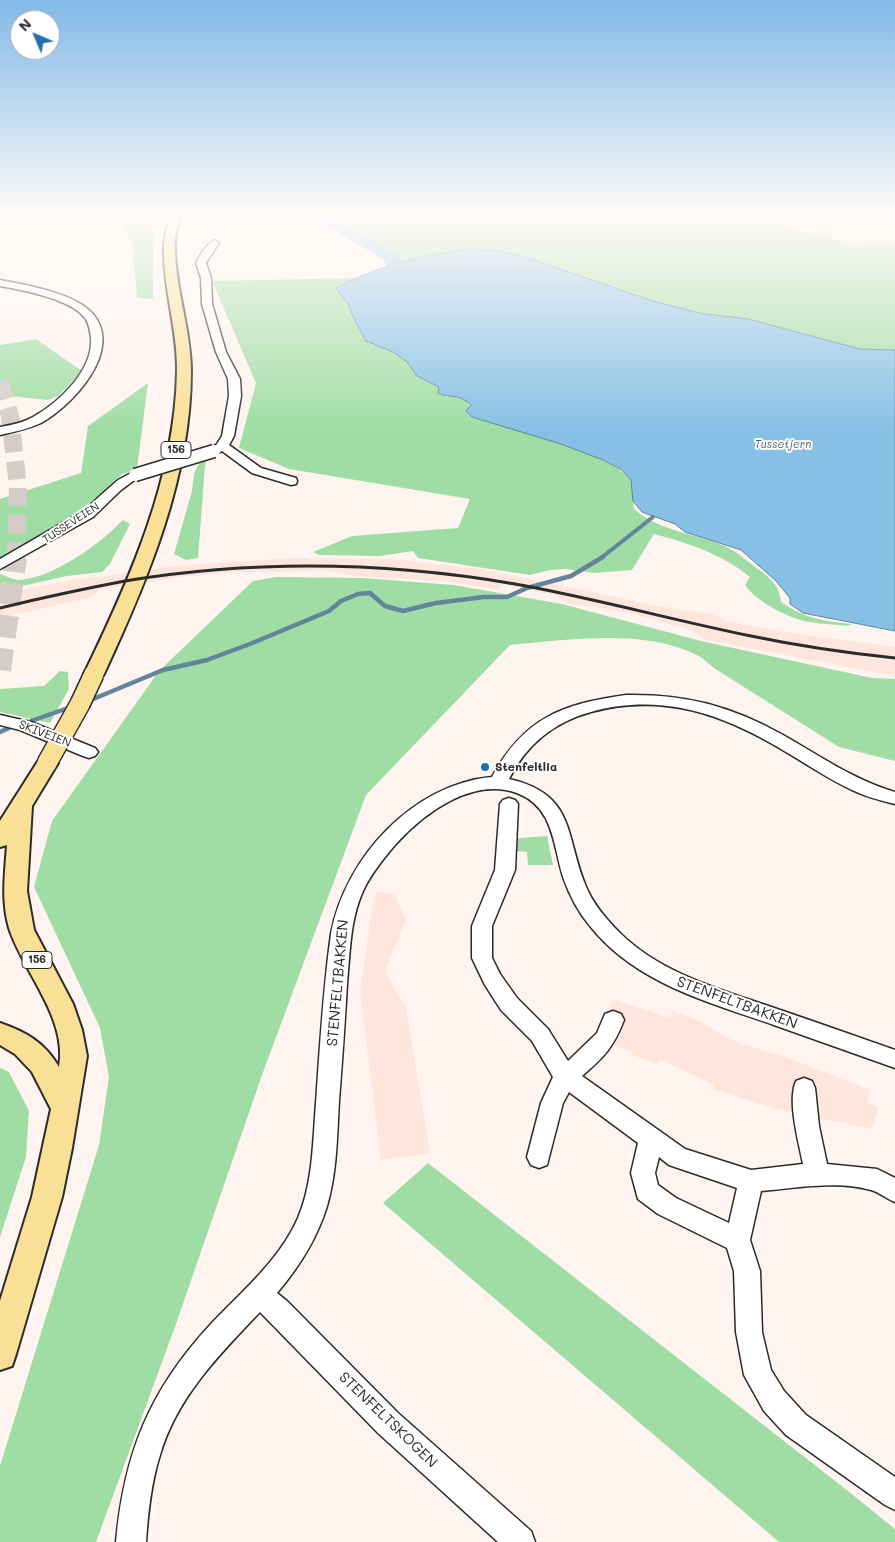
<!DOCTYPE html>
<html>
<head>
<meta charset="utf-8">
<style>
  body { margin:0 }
  #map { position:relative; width:895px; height:1542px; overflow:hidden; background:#fff4ef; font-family:Mali,sans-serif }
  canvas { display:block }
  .north { position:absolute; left:10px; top:10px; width:50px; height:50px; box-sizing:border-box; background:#fff; border:1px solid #aaa; border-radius:50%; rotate:315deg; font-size:14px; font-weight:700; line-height:20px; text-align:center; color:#2b2b2b }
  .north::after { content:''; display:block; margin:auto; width:18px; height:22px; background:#1f6fb2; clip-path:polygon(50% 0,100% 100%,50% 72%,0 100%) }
</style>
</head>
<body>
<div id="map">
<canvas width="895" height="1542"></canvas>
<div class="north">N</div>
</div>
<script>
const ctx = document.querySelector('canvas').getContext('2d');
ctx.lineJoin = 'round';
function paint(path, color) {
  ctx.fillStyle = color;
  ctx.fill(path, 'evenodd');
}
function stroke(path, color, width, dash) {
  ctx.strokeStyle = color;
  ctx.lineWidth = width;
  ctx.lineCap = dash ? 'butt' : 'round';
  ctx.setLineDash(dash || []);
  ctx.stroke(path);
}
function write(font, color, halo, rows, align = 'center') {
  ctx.font = font + ' Mali,sans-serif';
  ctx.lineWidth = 4;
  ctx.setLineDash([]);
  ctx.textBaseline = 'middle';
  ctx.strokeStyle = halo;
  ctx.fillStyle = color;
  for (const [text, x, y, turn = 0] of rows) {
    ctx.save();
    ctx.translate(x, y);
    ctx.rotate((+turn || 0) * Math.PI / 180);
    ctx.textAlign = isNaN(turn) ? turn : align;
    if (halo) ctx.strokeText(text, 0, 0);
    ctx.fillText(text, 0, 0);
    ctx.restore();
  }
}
paint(new Path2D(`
  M 745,214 L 895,214 L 895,243 L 873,239 L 857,246 Z
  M 292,558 L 391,559 L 481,569 L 653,605 L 715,615 L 728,621 L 777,631 L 895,647 L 895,676 L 702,639 L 694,631 L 636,615 L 592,606 L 567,604 L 555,595 L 502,584 L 499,590 L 444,581 L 353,576 L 328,571 L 234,572 L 179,577 L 99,590 L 93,597 L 0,618 L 0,597 L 31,588 L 83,578 L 106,576 L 173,566 Z
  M 376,891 L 395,895 L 406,920 L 385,971 L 406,1008 L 430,1153 L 381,1160 L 360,992 L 371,915 Z
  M 612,999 L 670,1018 L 672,1011 L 695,1019 L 738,1043 L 786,1057 L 870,1090 L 867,1103 L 879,1107 L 872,1129 L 780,1110 L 712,1089 L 714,1085 L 674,1066 L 660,1060 L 658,1064 L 632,1055 L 633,1052 L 598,1040 Z`), '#fee6dc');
paint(new Path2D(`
  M 121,214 L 157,214 L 153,222 L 153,299 L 137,298 L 133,249 Z
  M 315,214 L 745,214 L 857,246 C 872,240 878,239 895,243 L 895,350 L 860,349 L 748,319 L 699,313 L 656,302 L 502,251 L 434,254 L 392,265 Z
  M 355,278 L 336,288 L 348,304 L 355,321 L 366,341 L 393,352 L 407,362 L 417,376 L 439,387 L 446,397 C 464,395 470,399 472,417 C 504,426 614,455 630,479 C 635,486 633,501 634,509 C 659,531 697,534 727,547 C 740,554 749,563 761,571 C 773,581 779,586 781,602 C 806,619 823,621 853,624 L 847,626 C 832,624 815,624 800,620 C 782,614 756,601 745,585 L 750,577 C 722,554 688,543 654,534 L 632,570 L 594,573 L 566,569 L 550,570 L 530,575 L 418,558 L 413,551 L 380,556 L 319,555 L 313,552 L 352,536 L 458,528 L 470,499 L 289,469 L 239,448 L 256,383 L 212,281 Z
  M 36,339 L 82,371 L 58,396 L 48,400 L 0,395 L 0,345 Z
  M 148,383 L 137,469 L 122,474 L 104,491 L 70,518 L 42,537 L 0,559 L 0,499 L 81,473 L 88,426 Z
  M 202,462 L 206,462 L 205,466 L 198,558 L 186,560 L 174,554 L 192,491 L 194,474 L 198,465 Z
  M 123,520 L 130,524 L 110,564 L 102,572 L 67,576 L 0,591 L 0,574 C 6,576 13,580 19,580 C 53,578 100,544 123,520 Z
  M 276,577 L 362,578 L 454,585 L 562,604 L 701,641 L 872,678 L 895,679 L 895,761 L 839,747 L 717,670 C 711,666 705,660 699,656 C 644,628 569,640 510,645 L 366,795 L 262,1075 L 176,1324 L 96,1542 L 0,1542 L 0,1466 L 99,1145 L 109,1077 L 100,1028 L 34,887 L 52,821 L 159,671 L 253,581 Z
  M 60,671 L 68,672 L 69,689 L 50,723 L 0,712 L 0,689 L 44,686 Z
  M 547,836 L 553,865 L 528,865 L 527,852 L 506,850 L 507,839 Z
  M 0,1068 L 9,1072 L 29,1111 L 26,1157 L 0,1237 Z
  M 428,1163 L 848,1491 L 895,1529 L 895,1542 L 779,1542 L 383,1203 Z`), '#a0dda4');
const water = new Path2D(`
  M 466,249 L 502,251 L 528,258 L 656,302 L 699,313 L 748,319 L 860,349 L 895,350 L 895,631 L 803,613 L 790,604 L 790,598 L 776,581 L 741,550 L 685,532 L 675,524 L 642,512 L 633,501 L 631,480 L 622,470 L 603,460 L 561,444 L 472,417 L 466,411 L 471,405 C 459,393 451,399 438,393 L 439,387 L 417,376 L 407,362 L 393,352 L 366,341 L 355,321 L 348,304 L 336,288 C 377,266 421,256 466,249 Z`);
paint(water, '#86c1e5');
stroke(water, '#62859b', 1);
stroke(new Path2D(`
  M 601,558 L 653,517`), '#62859b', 4);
stroke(new Path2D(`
  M 86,702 L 163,670 L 207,660 L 250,644 L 329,611 L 341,601 L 358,594 L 370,593 L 385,606 L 403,611 L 436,603 L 484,597 L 507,597 L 527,588 L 571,576 L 603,557
  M 31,721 L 71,707
  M 0,732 L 9,728`), '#62859b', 4.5);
paint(new Path2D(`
  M 306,214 L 325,214 L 395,253 L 402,264 L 400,268 L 388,268 L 383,259 Z`), '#86c1e5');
stroke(new Path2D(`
  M 0,382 L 10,416 L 18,487 L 16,558`), '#d5ccc8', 18, [18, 9]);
stroke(new Path2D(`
  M 0,670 L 16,557`), '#d5ccc8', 22, [22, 11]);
const minor = new Path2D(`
  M 105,214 L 114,214 L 114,215 L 110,218 Z
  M 215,240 L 219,243 L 206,263 L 211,278 L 212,304 L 226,352 L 240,379 L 241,396 L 234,436 L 229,445 L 261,468 L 296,478 L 297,481 L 296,484 L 291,485 L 252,473 L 222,451 L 214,455 L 208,451 L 217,444 L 222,436 L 229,396 L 228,379 L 216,352 L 202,304 L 201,278 L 196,263 C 200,255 206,244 215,240 Z
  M 0,280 C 26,285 75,293 93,314 C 124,351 72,406 41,423 C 28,429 14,432 0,435 L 0,427 C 11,425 23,423 33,417 C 60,402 94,369 91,337 C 90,331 89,323 85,318 C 71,299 23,290 0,286 Z
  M 135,471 L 139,472 L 141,475 L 121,490 L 93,517 L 0,569 L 0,559 L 83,511 L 118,480 Z
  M 626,695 C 686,694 731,706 783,735 C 820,756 854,780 895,792 L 895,804 C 883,801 870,798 859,793 C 833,782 810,766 786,752 C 725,715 663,692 591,712 C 554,722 526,745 509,779 C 575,794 565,834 585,884 C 592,903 606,919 620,933 C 662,975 726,991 780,1010 C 819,1023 857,1037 895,1050 L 895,1068 C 855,1054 814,1039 774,1025 C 708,1002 635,983 590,926 C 578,912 569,894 563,877 C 553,845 554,807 517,793 C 472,777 424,813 395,845 C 383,859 371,874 363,891 C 350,920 350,952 347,984 C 345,1023 342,1062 339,1101 C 337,1136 337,1172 327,1206 C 317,1239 299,1267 277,1293 L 287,1301 L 398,1413 L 531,1531 L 535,1542 L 498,1542 L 378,1433 L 260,1312 C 219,1355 177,1397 160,1455 C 151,1483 148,1513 146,1542 L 116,1542 C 124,1454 149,1391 210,1325 C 241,1292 279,1261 298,1218 C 313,1183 313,1141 316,1103 C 320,1047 323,990 331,934 C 345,858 413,784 492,777 C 524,718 562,704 626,695 Z
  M 0,715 L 31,722 L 95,748 L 98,752 L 95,756 L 89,758 L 83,756 L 20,730 L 0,725 Z
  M 509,798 L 515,800 L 518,804 L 515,870 L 492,926 L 492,958 L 500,974 L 517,998 L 548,1029 L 568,1061 L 597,1033 L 605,1014 L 613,1011 L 621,1014 L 624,1020 C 613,1048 604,1057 582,1076 L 685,1149 L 751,1170 L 803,1164 C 799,1143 787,1101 796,1081 L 804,1078 L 812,1081 L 815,1088 L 819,1126 L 827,1164 L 877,1169 L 895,1178 L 895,1202 C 887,1199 879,1192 871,1190 C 838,1180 794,1188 761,1191 L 750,1240 L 760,1271 L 762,1332 L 771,1370 L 784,1391 L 806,1415 L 895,1477 L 895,1510 L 885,1505 L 786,1435 L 764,1411 L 744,1375 L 736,1332 L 734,1271 L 727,1248 L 658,1214 L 638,1199 L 631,1173 L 638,1143 L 569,1092 L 563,1103 L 547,1165 L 539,1168 L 531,1165 L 527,1157 L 541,1103 L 553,1077 L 532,1041 L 501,1010 L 485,985 L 472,958 L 472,926 L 495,870 L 500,804 L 503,800 ZM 659,1157 L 669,1165 L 737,1188 L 729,1223 L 676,1198 L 658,1185 L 655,1173 Z`);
const major = new Path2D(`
  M 171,214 L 181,214 C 178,225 174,236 175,248 C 175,289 191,329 191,371 C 191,478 148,579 104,674 L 101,678 L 94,680 L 87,678 L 84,674 C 130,579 175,479 177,372 C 178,330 163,289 164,248 C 164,236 168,225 171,214 Z
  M 47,756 L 54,758 L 58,763 L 32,806 L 27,891 L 34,930 L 73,1004 L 82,1030 L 87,1056 L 72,1148 L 62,1197 L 16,1354 L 12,1366 L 0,1370 L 0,1301 L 32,1197 L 51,1109 L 32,1072 L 15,1054 L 0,1045 L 0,1023 C 26,1032 44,1042 59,1067 C 68,1018 23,972 9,928 C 1,901 5,873 7,845 L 0,847 L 0,821 L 40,758 Z`);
stroke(minor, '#2b2b2b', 3);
stroke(major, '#2b2b2b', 4);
paint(minor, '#fff');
paint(major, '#fadf96');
stroke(new Path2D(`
  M 0,608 C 41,598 83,589 125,581 C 253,560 387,562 515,584 C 594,598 672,620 751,636 C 799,646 847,653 895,658`), '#2b2b2b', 3);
const minorBridge = new Path2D(`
  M 135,475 L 214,451`);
const majorBridge = new Path2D(`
  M 47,763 L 80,704 L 94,674`);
stroke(minorBridge, '#2b2b2b', 15, []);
stroke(majorBridge, '#2b2b2b', 22, []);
stroke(minorBridge, '#fff', 12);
stroke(majorBridge, '#fadf96', 19);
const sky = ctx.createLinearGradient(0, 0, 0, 430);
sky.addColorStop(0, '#81b9e7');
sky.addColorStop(0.5, '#fffaf8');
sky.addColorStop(1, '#fffaf800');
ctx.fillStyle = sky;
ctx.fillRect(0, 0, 895, 430);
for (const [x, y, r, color] of [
  [485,767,5,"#1f6fb2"]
]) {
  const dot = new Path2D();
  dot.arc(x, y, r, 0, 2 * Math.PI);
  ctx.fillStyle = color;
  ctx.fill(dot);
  stroke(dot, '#fff', 2);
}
write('italic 11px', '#4b606c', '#fff', [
  ["Tussetjern",783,445]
]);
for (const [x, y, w] of [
  [176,450,30],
  [37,960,30]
]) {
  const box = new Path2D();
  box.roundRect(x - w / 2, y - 8.5, w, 17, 4);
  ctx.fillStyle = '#fff';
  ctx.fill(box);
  stroke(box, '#2b2b2b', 1);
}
write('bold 11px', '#2b2b2b', null, [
  ["156",176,450],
  ["156",37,960]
]);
write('11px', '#2b2b2b', '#fff', [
  ["TUSSEVEIEN",71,523,-33]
]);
write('12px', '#2b2b2b', '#fff', [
  ["SKIVEIEN",45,734,21]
]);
write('bold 12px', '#2b2b2b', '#fff', [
  ["Stenfeltlia",495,767]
], 'left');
write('15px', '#2b2b2b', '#fff', [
  ["STENFELTBAKKEN",338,983,-85],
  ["STENFELTBAKKEN",737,1003,20],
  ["STENFELTSKOGEN",388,1420,44]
]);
</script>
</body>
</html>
